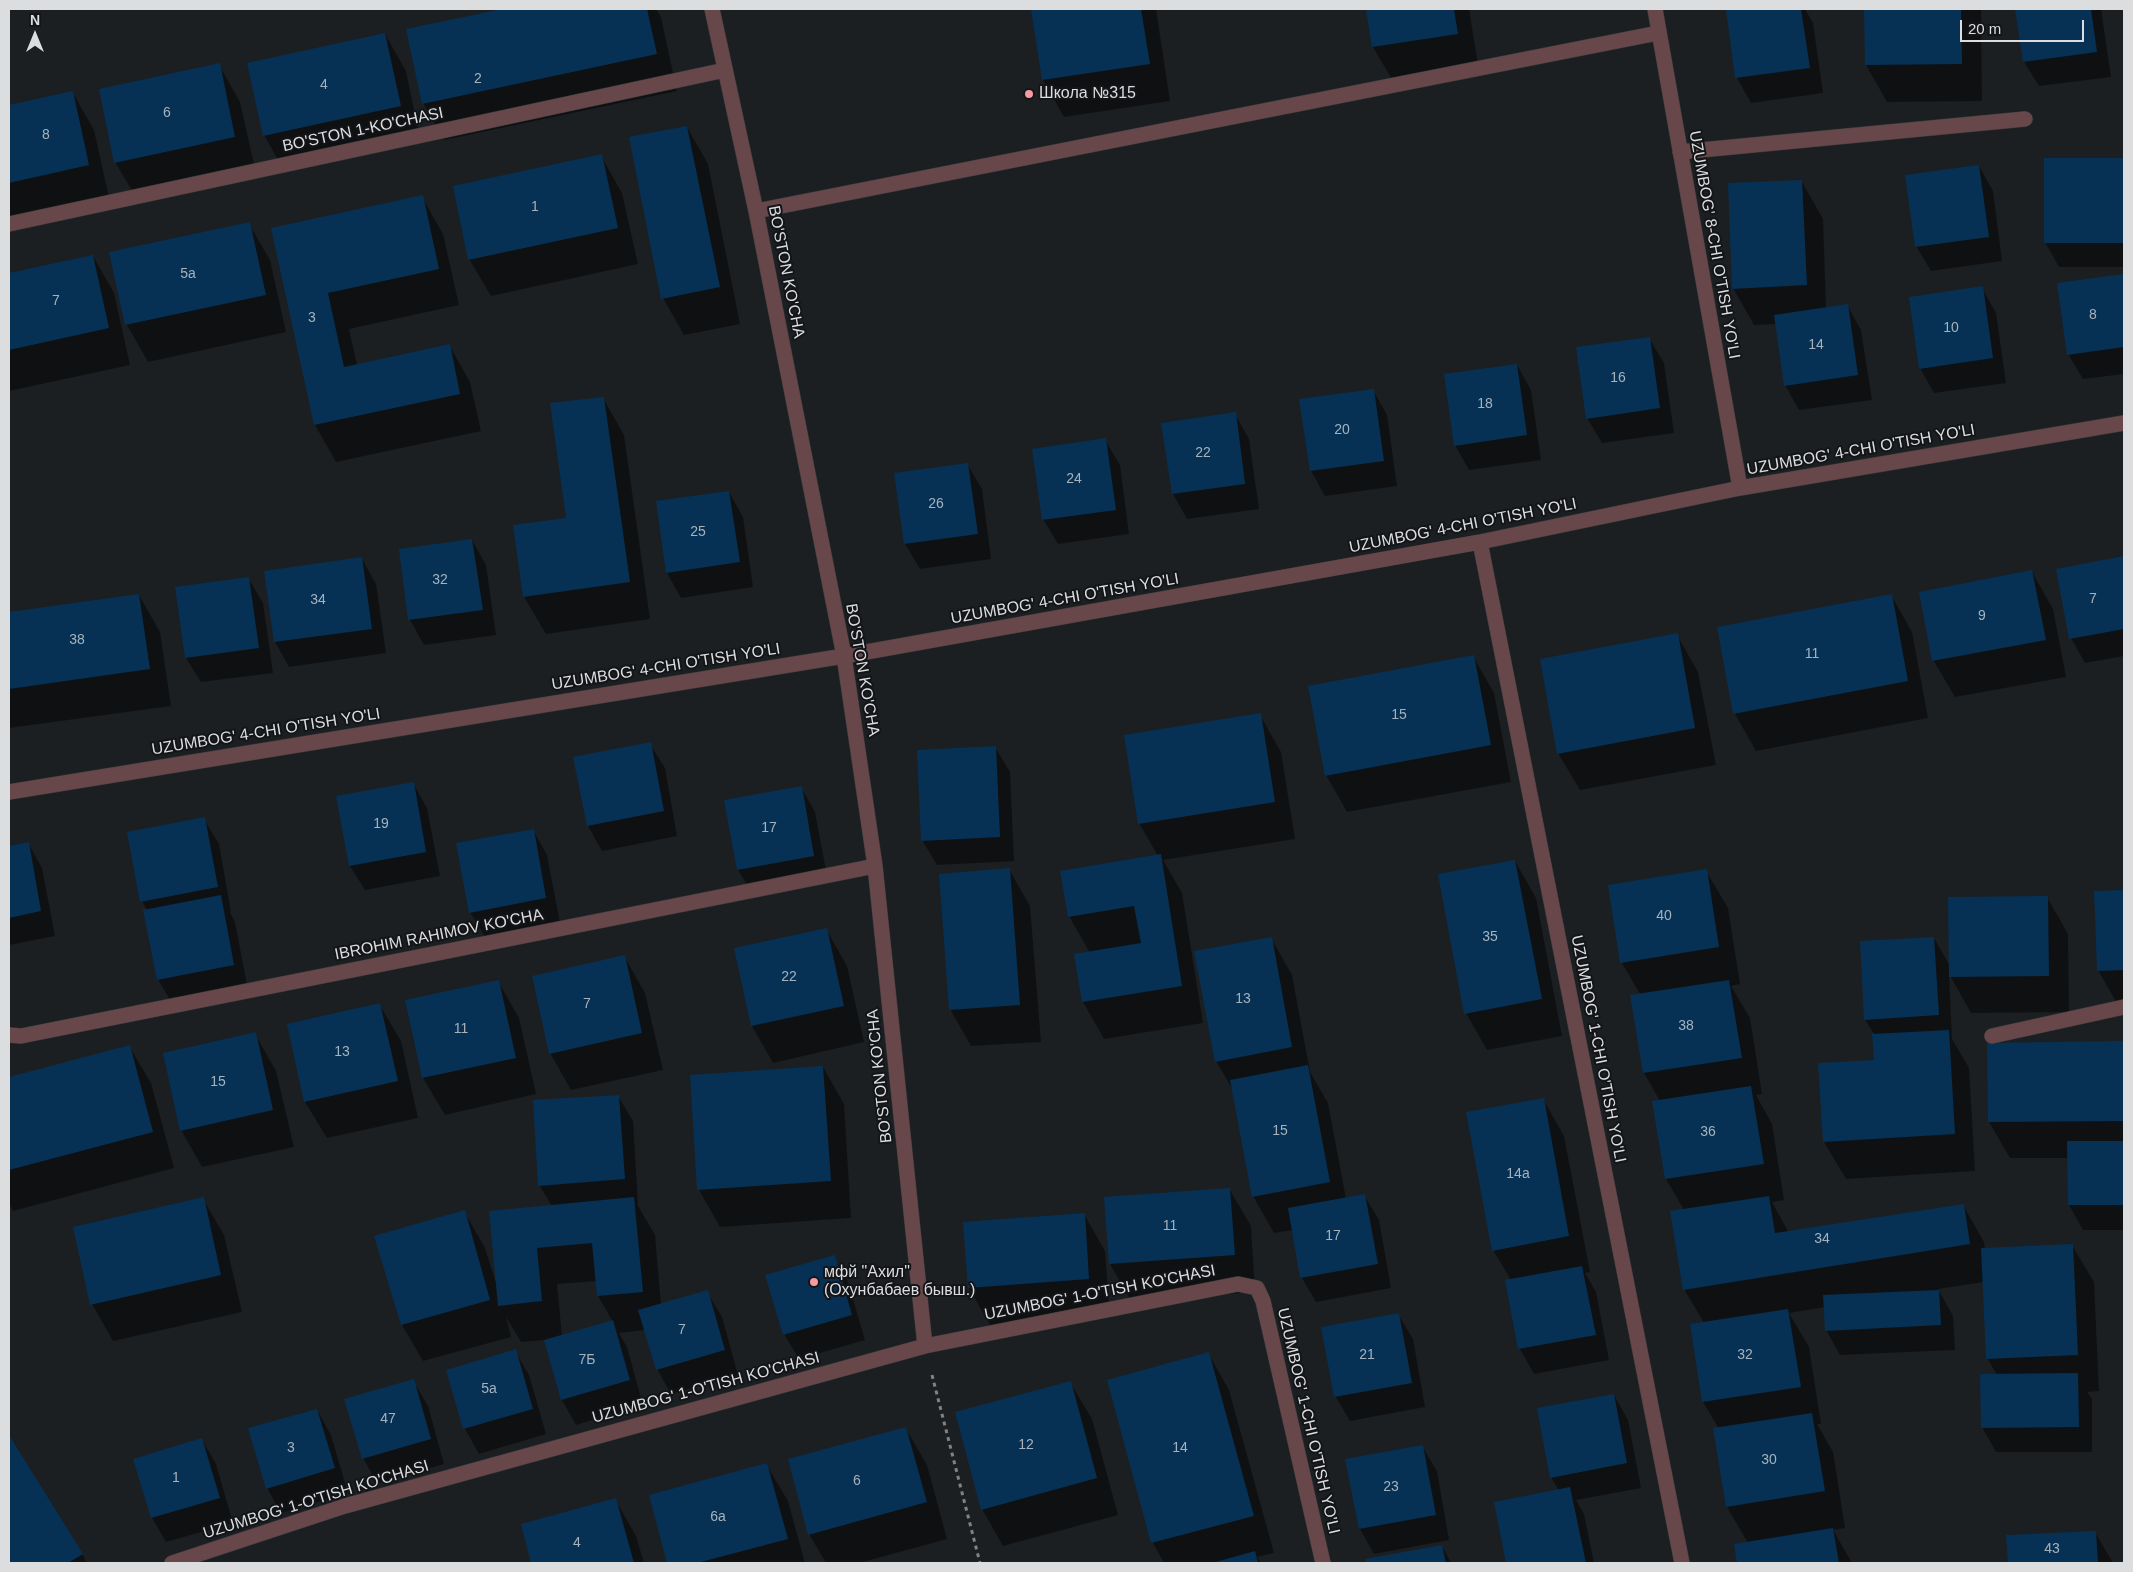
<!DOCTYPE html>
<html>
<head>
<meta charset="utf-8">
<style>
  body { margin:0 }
  #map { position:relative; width:2133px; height:1572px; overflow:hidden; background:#1c1f21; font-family:Arial,sans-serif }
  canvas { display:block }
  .frame { position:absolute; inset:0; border:10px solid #dcdddf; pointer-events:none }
  .north { position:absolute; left:10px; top:10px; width:50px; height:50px; -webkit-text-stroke:4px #131518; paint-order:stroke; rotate:0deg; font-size:14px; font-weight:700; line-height:20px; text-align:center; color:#dcdddf }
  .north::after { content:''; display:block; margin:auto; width:18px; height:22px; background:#dcdddf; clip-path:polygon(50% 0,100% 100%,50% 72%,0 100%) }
  .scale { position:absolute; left:1960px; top:20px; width:124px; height:22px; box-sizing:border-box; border:2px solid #dcdddf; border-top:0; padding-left:6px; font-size:15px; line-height:18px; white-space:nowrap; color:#dcdddf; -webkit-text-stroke:4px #131518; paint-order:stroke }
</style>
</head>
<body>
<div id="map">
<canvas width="2133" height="1572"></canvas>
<div class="frame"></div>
<div class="north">N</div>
<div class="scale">20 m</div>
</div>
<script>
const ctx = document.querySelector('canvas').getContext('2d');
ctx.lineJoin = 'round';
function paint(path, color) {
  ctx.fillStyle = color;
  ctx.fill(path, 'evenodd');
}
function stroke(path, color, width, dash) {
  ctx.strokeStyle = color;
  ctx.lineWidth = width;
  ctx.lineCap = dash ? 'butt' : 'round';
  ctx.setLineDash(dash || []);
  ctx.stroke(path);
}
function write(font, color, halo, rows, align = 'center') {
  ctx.font = font + ' Arial,sans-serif';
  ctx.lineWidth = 4;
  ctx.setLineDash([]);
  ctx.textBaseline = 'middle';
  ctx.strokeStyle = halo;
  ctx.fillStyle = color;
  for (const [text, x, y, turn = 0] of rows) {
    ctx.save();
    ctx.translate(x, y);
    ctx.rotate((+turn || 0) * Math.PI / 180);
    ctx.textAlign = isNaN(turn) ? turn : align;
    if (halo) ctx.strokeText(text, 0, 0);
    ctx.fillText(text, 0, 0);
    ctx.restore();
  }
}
paint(new Path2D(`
  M 508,9 L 656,9 L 661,17 L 677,91 L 444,140 L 423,103 L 407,30 Z
  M 1032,9 L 1156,9 L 1170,101 L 1064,117 L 1043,80 Z
  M 1367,9 L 1469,9 L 1479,71 L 1394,83 L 1373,47 Z
  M 1727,9 L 1805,9 L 1813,23 L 1823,93 L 1751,103 L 1737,78 Z
  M 1865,9 L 1981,9 L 1982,101 L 1887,102 L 1866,65 Z
  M 2017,9 L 2101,9 L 2111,77 L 2039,86 L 2024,62 Z
  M 385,34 L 406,71 L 421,143 L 285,172 L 264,135 Z
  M 219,65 L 240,102 L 256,173 L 137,199 L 115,162 Z
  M 73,93 L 94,130 L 110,202 L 9,224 L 9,107 Z
  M 687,127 L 708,164 L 740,324 L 684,335 L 663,298 Z
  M 601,156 L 622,193 L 638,264 L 491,296 L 469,259 Z
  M 2045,159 L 2124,159 L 2124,267 L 2059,267 L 2045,242 Z
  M 1979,166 L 1993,191 L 2002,261 L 1931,271 L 1916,246 Z
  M 1802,182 L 1823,219 L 1826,308 L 1847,305 L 1861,330 L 1872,400 L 1799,410 L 1785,385 L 1776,324 L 1754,325 L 1733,288 Z
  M 422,197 L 443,234 L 459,305 L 349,329 L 357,365 L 449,345 L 470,382 L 481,431 L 336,462 L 315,425 L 272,229 Z
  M 249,224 L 270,260 L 286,332 L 148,362 L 127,325 L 111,253 Z
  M 93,256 L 114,293 L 130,365 L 9,391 L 9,274 Z
  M 2124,275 L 2124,374 L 2083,379 L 2068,354 L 2058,284 Z
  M 1982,288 L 1996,313 L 2006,383 L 1934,393 L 1920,368 Z
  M 1649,338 L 1664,363 L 1674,433 L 1602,443 L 1587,418 Z
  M 1517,365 L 1531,390 L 1541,460 L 1469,470 L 1455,445 Z
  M 1373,390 L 1387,415 L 1397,486 L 1325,496 L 1311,471 Z
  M 603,398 L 624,435 L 650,619 L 546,634 L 524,597 L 567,520 Z
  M 1235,414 L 1249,439 L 1259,509 L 1187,519 L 1173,494 L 1163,424 Z
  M 1105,440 L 1120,465 L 1129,534 L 1058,544 L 1043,519 Z
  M 967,464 L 982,489 L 991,559 L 920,569 L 905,544 L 895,474 Z
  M 729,492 L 743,517 L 753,587 L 681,598 L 667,573 Z
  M 472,540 L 486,565 L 496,635 L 424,645 L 410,620 L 400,550 Z
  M 2124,558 L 2124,656 L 2085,663 L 2071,638 L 2057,570 Z
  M 362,559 L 376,584 L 386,653 L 289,667 L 275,642 L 265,572 Z
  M 2032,572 L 2053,609 L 2066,677 L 1955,697 L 1933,660 Z
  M 248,578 L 263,603 L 273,673 L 201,682 L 186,658 Z
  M 139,595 L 160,632 L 171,706 L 9,728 L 9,613 Z
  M 1891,595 L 1912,632 L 1928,718 L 1756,751 L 1735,714 Z
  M 1677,635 L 1698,672 L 1716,765 L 1580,790 L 1558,753 Z
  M 1473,656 L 1494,693 L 1511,782 L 1347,812 L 1326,775 Z
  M 1260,715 L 1281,752 L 1295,839 L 1163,860 L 1182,893 L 1203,1023 L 1104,1039 L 1083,1002 L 1090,953 L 1069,916 L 1158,856 L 1139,823 Z
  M 650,744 L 665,768 L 677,836 L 602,851 L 588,826 L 575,758 Z
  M 995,747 L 1010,772 L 1014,861 L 937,865 L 922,840 Z
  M 413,783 L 427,808 L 440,876 L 365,890 L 350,866 Z
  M 801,787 L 815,812 L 828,881 L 753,895 L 738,870 Z
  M 204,819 L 219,844 L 231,912 L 230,912 L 235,922 L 248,990 L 172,1004 L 158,979 L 147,910 L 142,901 Z
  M 533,830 L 547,855 L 560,923 L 485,937 L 470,912 Z
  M 28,843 L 42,868 L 55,936 L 9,945 L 9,847 Z
  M 1515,861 L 1536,898 L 1562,1036 L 1487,1050 L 1466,1013 Z
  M 1009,869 L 1030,906 L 1041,1042 L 971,1046 L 950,1009 Z
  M 1706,871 L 1728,908 L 1740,984 L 1731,986 L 1750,1018 L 1762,1094 L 1756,1095 L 1772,1124 L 1784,1200 L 1772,1202 L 1789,1233 L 1963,1205 L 1984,1242 L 1985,1249 L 2072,1245 L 2094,1282 L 2099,1391 L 2087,1392 L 2092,1399 L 2092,1452 L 1996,1452 L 1982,1427 L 1997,1375 L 1987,1358 L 1984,1282 L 1938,1289 L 1953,1316 L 1955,1350 L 1840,1355 L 1826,1330 L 1825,1307 L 1789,1313 L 1809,1347 L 1821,1424 L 1817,1424 L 1833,1452 L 1845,1528 L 1833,1530 L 1852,1563 L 1739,1563 L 1736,1545 L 1748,1543 L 1727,1507 L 1719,1429 L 1703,1402 L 1691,1325 L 1704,1323 L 1684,1289 L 1684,1210 L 1666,1179 L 1654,1102 L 1660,1101 L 1644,1073 L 1632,996 L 1640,994 L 1622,963 L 1610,886 Z
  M 2124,892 L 2124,1007 L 2119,1007 L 2098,970 L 2095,893 Z
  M 2047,897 L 2068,934 L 2069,1012 L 1971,1013 L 1949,974 L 1952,1039 L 1969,1068 L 1975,1171 L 1846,1179 L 1824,1142 L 1819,1064 L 1875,1061 L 1875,1035 L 1865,1020 L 1934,938 L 1950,966 Z
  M 826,929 L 847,966 L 864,1042 L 773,1063 L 752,1026 Z
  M 1271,938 L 1292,975 L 1310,1072 L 1328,1103 L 1346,1199 L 1364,1195 L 1379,1220 L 1391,1288 L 1316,1302 L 1302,1278 L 1293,1230 L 1274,1233 L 1253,1196 L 1234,1092 L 1216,1061 Z
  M 624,956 L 645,993 L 663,1070 L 571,1090 L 550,1053 Z
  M 498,981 L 519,1018 L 536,1094 L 445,1115 L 423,1078 Z
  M 379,1004 L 401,1041 L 418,1118 L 327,1138 L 305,1102 Z
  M 255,1034 L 276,1071 L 294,1147 L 202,1167 L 181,1130 Z
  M 2124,1043 L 2124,1230 L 2083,1230 L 2069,1205 L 2069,1158 L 2010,1158 L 1989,1122 L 1988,1044 Z
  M 129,1046 L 151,1083 L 174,1168 L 13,1211 L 9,1203 L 9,1078 Z
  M 823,1067 L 844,1104 L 851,1218 L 720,1227 L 699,1190 L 691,1076 Z
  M 618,1096 L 633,1121 L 638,1204 L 637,1204 L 655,1235 L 661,1305 L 707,1292 L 722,1317 L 738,1375 L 671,1394 L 657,1369 L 645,1330 L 619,1333 L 627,1347 L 643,1405 L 576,1425 L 562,1400 L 545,1340 L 521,1342 L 506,1317 L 511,1337 L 423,1361 L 402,1325 L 464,1211 L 485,1248 L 497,1286 L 552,1206 L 539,1185 ZM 597,1281 L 598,1296 L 613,1322 L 562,1336 L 557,1284 Z
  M 1543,1099 L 1564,1136 L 1590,1272 L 1585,1273 L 1596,1292 L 1609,1360 L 1534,1374 L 1520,1349 L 1511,1280 L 1493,1250 Z
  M 1230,1190 L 1251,1226 L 1255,1292 L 1131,1301 L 1110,1264 Z
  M 203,1199 L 224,1235 L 242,1312 L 113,1341 L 92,1304 Z
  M 1084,1214 L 1105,1251 L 1110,1316 L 990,1325 L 969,1288 Z
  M 834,1257 L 848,1282 L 865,1340 L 799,1359 L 784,1334 Z
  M 1398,1314 L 1413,1339 L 1425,1407 L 1350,1421 L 1336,1397 Z
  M 515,1351 L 529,1375 L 546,1434 L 479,1454 L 465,1429 L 448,1370 Z
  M 1208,1353 L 1229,1390 L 1274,1553 L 1257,1557 L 1261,1563 L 1164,1563 L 1153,1543 L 1108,1381 Z
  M 413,1381 L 428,1406 L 444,1464 L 377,1483 L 363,1458 Z
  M 1070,1382 L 1092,1419 L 1118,1515 L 1003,1546 L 982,1509 Z
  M 1614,1395 L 1628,1420 L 1641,1488 L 1576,1500 L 1584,1514 L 1594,1563 L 1508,1563 L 1496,1503 L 1559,1491 L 1551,1477 Z
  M 317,1410 L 331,1435 L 348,1493 L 281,1513 L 267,1488 Z
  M 906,1429 L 927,1465 L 947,1539 L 859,1563 L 826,1563 L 809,1534 Z
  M 9,1437 L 82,1554 L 87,1563 L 9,1563 Z
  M 202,1440 L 216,1464 L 233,1523 L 166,1542 L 152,1518 Z
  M 1422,1446 L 1437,1471 L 1449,1540 L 1374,1554 L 1360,1529 Z
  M 766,1464 L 788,1501 L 805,1563 L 668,1563 L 650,1496 Z
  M 615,1499 L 636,1536 L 644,1563 L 533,1563 L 522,1524 Z
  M 2095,1532 L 2113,1563 L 2009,1563 L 2008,1536 Z
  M 1442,1546 L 1451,1563 L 1367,1563 L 1366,1560 Z`), '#0007');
paint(new Path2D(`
  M 502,9 L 647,9 L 657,54 L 422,104 L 406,29 Z
  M 1031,9 L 1141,9 L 1150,64 L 1042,80 Z
  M 1366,9 L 1454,9 L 1458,34 L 1372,47 Z
  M 1726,9 L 1801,9 L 1810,68 L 1735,78 Z
  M 1864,9 L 1961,9 L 1962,64 L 1865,65 Z
  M 2015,9 L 2091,9 L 2097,52 L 2023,62 Z
  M 385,33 L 401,106 L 263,136 L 247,63 Z
  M 220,63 L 235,137 L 114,163 L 99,89 Z
  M 73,91 L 89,165 L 9,183 L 9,105 Z
  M 687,126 L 720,287 L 661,299 L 629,137 Z
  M 602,154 L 618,228 L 468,260 L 453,186 Z
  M 2044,158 L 2124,158 L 2124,243 L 2044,243 Z
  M 1979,165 L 1989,237 L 1915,247 L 1905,175 Z
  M 1802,180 L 1807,285 L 1732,289 L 1728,183 Z
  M 423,195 L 439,269 L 328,293 L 344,367 L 450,344 L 460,394 L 314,425 L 271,228 Z
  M 250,222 L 266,295 L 125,325 L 109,252 Z
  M 93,255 L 109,328 L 9,350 L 9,273 Z
  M 2124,274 L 2124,347 L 2067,355 L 2057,283 Z
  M 1983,286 L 1993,358 L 1919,369 L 1909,297 Z
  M 1848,304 L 1858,375 L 1784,386 L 1774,315 Z
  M 1650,337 L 1660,408 L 1586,419 L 1576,347 Z
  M 1517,364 L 1527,435 L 1454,446 L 1444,374 Z
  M 1374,389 L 1384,461 L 1310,471 L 1299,399 Z
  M 604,397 L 630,582 L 523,597 L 513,525 L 566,518 L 550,403 Z
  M 1236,412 L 1245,484 L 1172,494 L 1161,423 Z
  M 1106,438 L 1116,510 L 1042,520 L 1032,449 Z
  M 968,463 L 978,534 L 904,544 L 894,473 Z
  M 729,491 L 740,562 L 666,573 L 656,501 Z
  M 472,539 L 483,610 L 408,620 L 399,549 Z
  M 2124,556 L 2124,629 L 2069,639 L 2056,569 Z
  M 362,557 L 372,629 L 274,642 L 264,571 Z
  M 2032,570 L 2046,640 L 1932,661 L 1919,592 Z
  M 249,577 L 259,648 L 185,658 L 175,587 Z
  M 139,594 L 150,669 L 9,689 L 9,612 Z
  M 1892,594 L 1908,681 L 1733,714 L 1717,627 Z
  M 1678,633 L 1695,728 L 1557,754 L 1540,659 Z
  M 1474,655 L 1491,745 L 1325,776 L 1308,686 Z
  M 1261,713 L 1275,802 L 1138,824 L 1124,735 Z
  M 651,742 L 664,811 L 587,826 L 573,757 Z
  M 996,746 L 1000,837 L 921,841 L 917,750 Z
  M 414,782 L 426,852 L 349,866 L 336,796 Z
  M 802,786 L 814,856 L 737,870 L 724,800 Z
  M 205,817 L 218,887 L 140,902 L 127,832 Z
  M 534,829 L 546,898 L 469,913 L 456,843 Z
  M 29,842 L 41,911 L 9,918 L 9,846 Z
  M 1161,854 L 1182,986 L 1082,1002 L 1074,954 L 1141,943 L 1134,906 L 1068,917 L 1060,871 Z
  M 1515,860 L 1542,999 L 1464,1014 L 1438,874 Z
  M 1010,868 L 1020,1005 L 949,1010 L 939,874 Z
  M 1707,869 L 1719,947 L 1620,963 L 1608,885 Z
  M 2124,890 L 2124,970 L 2097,971 L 2094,891 Z
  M 221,895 L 234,965 L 157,980 L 143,910 Z
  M 2048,896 L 2049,976 L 1949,977 L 1948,897 Z
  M 827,928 L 844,1006 L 751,1026 L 734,948 Z
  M 1272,937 L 1292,1047 L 1215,1062 L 1194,951 Z
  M 1934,937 L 1939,1015 L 1864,1020 L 1860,941 Z
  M 625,955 L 642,1033 L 549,1054 L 532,976 Z
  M 499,980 L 516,1058 L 422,1078 L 405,1000 Z
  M 1729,980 L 1742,1058 L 1643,1073 L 1630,995 Z
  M 380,1003 L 398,1081 L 304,1102 L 287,1024 Z
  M 1949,1030 L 1955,1134 L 1823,1142 L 1818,1063 L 1874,1060 L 1872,1034 Z
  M 256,1032 L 273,1110 L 180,1131 L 163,1053 Z
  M 2124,1041 L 2124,1121 L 1988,1122 L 1987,1043 Z
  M 130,1045 L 153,1132 L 9,1170 L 9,1077 Z
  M 1308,1065 L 1330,1182 L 1252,1197 L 1230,1080 Z
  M 823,1066 L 831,1181 L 697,1190 L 690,1075 Z
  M 1751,1086 L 1764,1164 L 1665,1179 L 1652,1101 Z
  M 619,1095 L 625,1179 L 538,1186 L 533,1100 Z
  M 1544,1098 L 1569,1236 L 1492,1251 L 1466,1112 Z
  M 2067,1141 L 2124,1141 L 2124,1205 L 2068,1205 Z
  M 1230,1188 L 1235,1255 L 1109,1264 L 1104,1197 Z
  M 1365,1194 L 1378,1264 L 1300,1278 L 1288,1208 Z
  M 1769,1196 L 1775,1233 L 1964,1204 L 1970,1244 L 1683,1290 L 1670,1211 Z
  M 204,1197 L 221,1275 L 90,1305 L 73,1227 Z
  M 634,1197 L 643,1292 L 597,1296 L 592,1243 L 537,1248 L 542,1301 L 498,1306 L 489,1211 Z
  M 465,1210 L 490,1300 L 401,1325 L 374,1236 Z
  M 1085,1213 L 1089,1279 L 968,1288 L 963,1222 Z
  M 2073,1244 L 2078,1355 L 1986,1359 L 1981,1248 Z
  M 835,1255 L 852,1315 L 783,1335 L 765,1275 Z
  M 1582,1266 L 1596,1335 L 1518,1349 L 1505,1280 Z
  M 708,1290 L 725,1350 L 656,1370 L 638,1310 Z
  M 1939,1290 L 1941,1325 L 1825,1331 L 1823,1295 Z
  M 1788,1309 L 1801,1387 L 1702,1402 L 1690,1324 Z
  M 1399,1313 L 1412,1383 L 1334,1397 L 1321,1327 Z
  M 613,1320 L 630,1380 L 561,1400 L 544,1340 Z
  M 516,1349 L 533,1409 L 463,1429 L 446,1370 Z
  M 1209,1352 L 1254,1516 L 1151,1543 L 1107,1380 Z
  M 2078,1373 L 2079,1427 L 1981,1428 L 1980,1374 Z
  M 414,1379 L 431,1439 L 362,1459 L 344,1399 Z
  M 1071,1381 L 1097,1478 L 981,1510 L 955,1412 Z
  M 1614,1394 L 1627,1463 L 1550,1478 L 1537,1408 Z
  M 317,1409 L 335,1468 L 266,1489 L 248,1428 Z
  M 1812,1413 L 1825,1491 L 1726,1507 L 1713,1428 Z
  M 906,1427 L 927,1502 L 808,1535 L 788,1459 Z
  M 9,1435 L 83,1554 L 68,1563 L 9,1563 Z
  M 202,1438 L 220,1498 L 151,1518 L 133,1459 Z
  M 1423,1445 L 1436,1515 L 1359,1529 L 1345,1459 Z
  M 767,1463 L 788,1539 L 697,1563 L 667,1563 L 649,1495 Z
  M 1570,1487 L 1586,1563 L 1506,1563 L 1494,1502 Z
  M 616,1498 L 634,1563 L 531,1563 L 521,1524 Z
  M 1833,1528 L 1839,1563 L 1737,1563 L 1734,1544 Z
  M 2096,1531 L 2098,1563 L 2008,1563 L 2006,1535 Z
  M 1442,1545 L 1446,1563 L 1366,1563 L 1365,1559 Z
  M 1255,1551 L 1258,1563 L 1212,1563 Z`), '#063154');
const minor = new Path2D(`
  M 712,9 L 756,211 L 844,656 L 875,866 L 925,1346
  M 1655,9 L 1740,488
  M 1680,152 L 2025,119
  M 756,211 L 1658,33
  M 9,224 L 725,70
  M 1480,542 L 1682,1563
  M 9,792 L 844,656 L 1480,542 L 1740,488 L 2124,423
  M 9,1035 L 21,1036 L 875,866
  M 1992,1036 L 2124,1007
  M 172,1563 L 345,1506 L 925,1346 L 1238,1284 L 1257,1288 L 1263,1301 L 1323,1563`);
stroke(minor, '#373a3c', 16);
stroke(new Path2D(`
  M 932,1375 L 980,1563`), '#808284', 3, [4, 4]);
stroke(minor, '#674749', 15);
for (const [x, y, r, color] of [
  [1029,94,5,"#f49aa1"],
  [814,1282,5,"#f49aa1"]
]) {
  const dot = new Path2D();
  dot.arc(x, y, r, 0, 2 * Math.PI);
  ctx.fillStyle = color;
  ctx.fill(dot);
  stroke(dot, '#131518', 2);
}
write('14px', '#a6b2bc', null, [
  ["2",478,79],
  ["4",324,85],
  ["6",167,113],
  ["8",46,135],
  ["1",535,207],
  ["5a",188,274],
  ["7",56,301],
  ["8",2093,315],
  ["3",312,318],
  ["10",1951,328],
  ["14",1816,345],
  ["16",1618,378],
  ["18",1485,404],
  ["20",1342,430],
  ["22",1203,453],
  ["24",1074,479],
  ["26",936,504],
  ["25",698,532],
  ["32",440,580],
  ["7",2093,599],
  ["34",318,600],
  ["9",1982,616],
  ["38",77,640],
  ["11",1812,654],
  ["15",1399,715],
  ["19",381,824],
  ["17",769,828],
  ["40",1664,916],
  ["35",1490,937],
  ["22",789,977],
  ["13",1243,999],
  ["7",587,1004],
  ["38",1686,1026],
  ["11",461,1029],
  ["13",342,1052],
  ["15",218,1082],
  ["15",1280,1131],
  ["36",1708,1132],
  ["14а",1518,1174],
  ["11",1170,1226],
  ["17",1333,1236],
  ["34",1822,1239],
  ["7",682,1330],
  ["21",1367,1355],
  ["32",1745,1355],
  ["7Б",587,1360],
  ["5a",489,1389],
  ["47",388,1419],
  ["12",1026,1445],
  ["3",291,1448],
  ["14",1180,1448],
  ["30",1769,1460],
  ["1",176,1478],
  ["6",857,1481],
  ["23",1391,1487],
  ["6a",718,1517],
  ["4",577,1543],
  ["43",2052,1549]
]);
write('16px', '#dcdddf', '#131518', [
  ["Школа №315",1039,94],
  ["мфй \"Ахил\"",824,1273],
  ["(Охунбабаев бывш.)",824,1291]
], 'left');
write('16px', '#dcdddf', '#131518', [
  ["BO'STON 1-KO'CHASI",363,130,-12],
  ["UZUMBOG' 8-CHI O'TISH YO'LI",1714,245,80],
  ["BO'STON KO'CHA",786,272,79],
  ["UZUMBOG' 4-CHI O'TISH YO'LI",1861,450,-10],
  ["UZUMBOG' 4-CHI O'TISH YO'LI",1463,526,-11],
  ["UZUMBOG' 4-CHI O'TISH YO'LI",1065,599,-10],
  ["UZUMBOG' 4-CHI O'TISH YO'LI",666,667,-9],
  ["BO'STON KO'CHA",862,670,80],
  ["UZUMBOG' 4-CHI O'TISH YO'LI",266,732,-9],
  ["IBROHIM RAHIMOV KO'CHA",439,935,-11],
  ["UZUMBOG' 1-CHI O'TISH YO'LI",1598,1049,79],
  ["BO'STON KO'CHA",880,1076,-96],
  ["UZUMBOG' 1-O'TISH KO'CHASI",1100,1293,-11],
  ["UZUMBOG' 1-O'TISH KO'CHASI",706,1388,-15],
  ["UZUMBOG' 1-CHI O'TISH YO'LI",1308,1421,77],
  ["UZUMBOG' 1-O'TISH KO'CHASI",316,1500,-17]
]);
</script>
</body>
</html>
